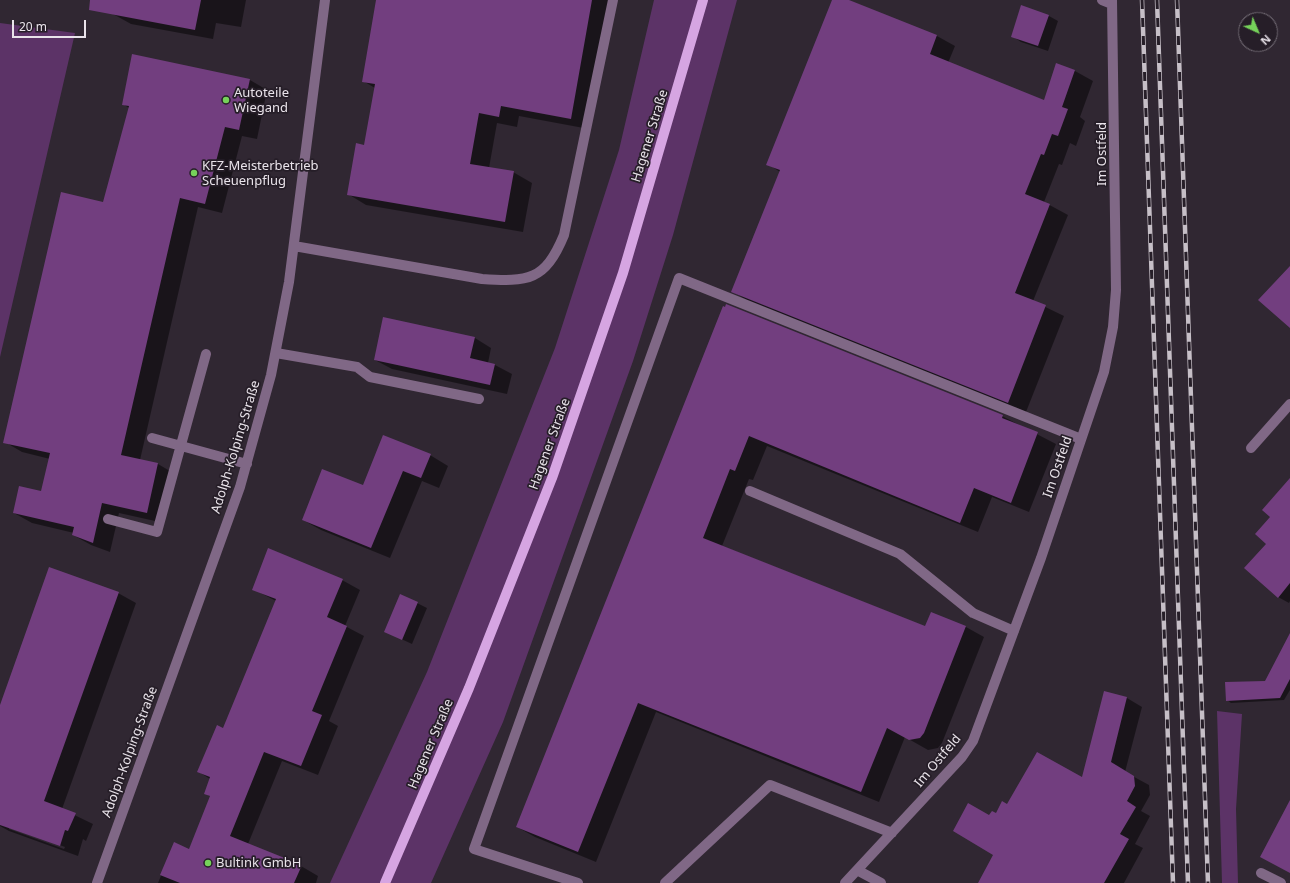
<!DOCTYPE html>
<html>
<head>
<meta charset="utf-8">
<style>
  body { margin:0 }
  #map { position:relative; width:1290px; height:883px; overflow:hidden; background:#302732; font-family:"Noto Sans",sans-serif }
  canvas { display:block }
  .north { position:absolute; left:1238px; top:12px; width:40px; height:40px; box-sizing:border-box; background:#261e28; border:1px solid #746d76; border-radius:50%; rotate:136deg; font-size:11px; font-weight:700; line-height:16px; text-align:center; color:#e9e3ea }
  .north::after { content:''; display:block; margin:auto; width:14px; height:18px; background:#76d25a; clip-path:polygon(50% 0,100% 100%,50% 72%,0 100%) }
  .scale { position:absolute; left:12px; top:20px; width:74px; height:18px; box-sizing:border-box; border:2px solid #e9e3ea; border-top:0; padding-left:5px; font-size:12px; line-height:14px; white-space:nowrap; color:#e9e3ea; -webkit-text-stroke:3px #261e28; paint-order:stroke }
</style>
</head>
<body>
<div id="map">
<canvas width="1290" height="883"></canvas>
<div class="north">N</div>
<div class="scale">20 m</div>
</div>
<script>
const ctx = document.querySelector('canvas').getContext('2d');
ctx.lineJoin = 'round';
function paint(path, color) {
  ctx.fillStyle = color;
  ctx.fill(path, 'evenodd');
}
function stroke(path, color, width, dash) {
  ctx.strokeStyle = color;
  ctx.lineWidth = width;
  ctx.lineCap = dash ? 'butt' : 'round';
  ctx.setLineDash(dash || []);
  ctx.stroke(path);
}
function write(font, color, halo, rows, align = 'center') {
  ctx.font = font + ' "Noto Sans",sans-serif';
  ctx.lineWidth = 3.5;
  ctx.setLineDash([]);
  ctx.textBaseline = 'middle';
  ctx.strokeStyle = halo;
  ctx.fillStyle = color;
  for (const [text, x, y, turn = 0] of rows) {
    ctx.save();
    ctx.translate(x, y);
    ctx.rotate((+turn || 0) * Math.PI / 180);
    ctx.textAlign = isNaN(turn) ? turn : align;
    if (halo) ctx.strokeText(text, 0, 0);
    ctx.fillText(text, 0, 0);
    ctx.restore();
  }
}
paint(new Path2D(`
  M 654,0 L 737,0 L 673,235 L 633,361 L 503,722 L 431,883 L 330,883 L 427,672 L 555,348 L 619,150 Z
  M 0,23 L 75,33 L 0,357 Z
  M 1217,711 L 1242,714 L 1236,809 L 1238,883 L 1222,883 Z`), '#5c3367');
paint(new Path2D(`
  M 116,0 L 246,0 L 241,27 L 216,23 L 213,39 L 131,24 L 113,14 Z
  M 377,0 L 612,0 L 589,129 L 519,116 L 517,127 L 497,123 L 489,168 L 513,172 L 532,183 L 523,232 L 366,205 L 348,194 L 365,146 L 375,88 L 363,81 Z
  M 833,0 L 847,0 L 937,36 L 955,46 L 948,63 L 1045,101 L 1057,64 L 1075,71 L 1093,81 L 1080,117 L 1085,121 L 1076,146 L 1070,143 L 1062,165 L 1059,164 L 1044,202 L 1068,215 L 1033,301 L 1064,316 L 1026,412 L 750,302 L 732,291 L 780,172 L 768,164 Z
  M 1049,16 L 1058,21 L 1048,51 L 1021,42 L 1012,36 Z
  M 133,55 L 250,80 L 267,90 L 257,139 L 242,136 L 222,213 L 198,207 L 140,460 L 158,464 L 175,474 L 164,523 L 119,513 L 110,552 L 91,545 L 73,535 L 74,533 L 32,523 L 14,513 L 42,493 L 50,459 L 22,452 L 5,442 L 104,203 L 129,108 L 123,104 Z
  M 724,308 L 1002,416 L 1056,444 L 1029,512 L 992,497 L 978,532 L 767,446 L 753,480 L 749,479 L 722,546 L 926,627 L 931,613 L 966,627 L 984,637 L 942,743 L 938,748 L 928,750 L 905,737 L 879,802 L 656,712 L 596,862 L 535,837 L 517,827 Z
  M 475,338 L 491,348 L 488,363 L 495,365 L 512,374 L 507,394 L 392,369 L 375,360 Z
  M 430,455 L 448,466 L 439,488 L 422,481 L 390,558 L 321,530 L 303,520 L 363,487 Z
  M 1290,481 L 1290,601 L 1289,603 L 1278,597 L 1267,544 L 1272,517 Z
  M 342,580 L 360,590 L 345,626 L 364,636 L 329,721 L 338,726 L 318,775 L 282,761 L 248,844 L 301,866 L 318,876 L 316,883 L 158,883 L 174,844 L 189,850 L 211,797 L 205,793 L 210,779 L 199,772 L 224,729 L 276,601 L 253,589 Z
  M 118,593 L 136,603 L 62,809 L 93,824 L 86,841 L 83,839 L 78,856 L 9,831 L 0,826 L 0,708 ZM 9,827 L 65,847 L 64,849 L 9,829 Z
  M 417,603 L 427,608 L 412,644 L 386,632 Z
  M 1290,656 L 1290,690 L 1284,700 L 1231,703 L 1227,700 L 1266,682 Z
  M 1105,693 L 1127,698 L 1142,707 L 1125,772 L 1149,785 L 1150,795 L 1141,811 L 1150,816 L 1135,844 L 1143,848 L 1124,883 L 979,883 L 995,854 L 990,816 L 996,815 L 1008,805 L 1083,778 Z`), '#0007');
paint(new Path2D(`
  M 90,0 L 201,0 L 195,30 L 89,10 Z
  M 376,0 L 592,0 L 571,119 L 501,106 L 499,117 L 479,113 L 470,164 L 514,171 L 505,222 L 347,195 L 356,143 L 364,145 L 375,84 L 362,82 Z
  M 832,0 L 849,0 L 937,35 L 930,54 L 1044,100 L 1056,63 L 1075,70 L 1062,107 L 1068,109 L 1058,136 L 1052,134 L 1044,155 L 1041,154 L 1025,194 L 1050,204 L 1015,293 L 1046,305 L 1008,403 L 731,292 L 780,170 L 766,165 Z
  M 1021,5 L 1049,15 L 1038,46 L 1011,37 Z
  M 132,54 L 250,79 L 239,130 L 225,127 L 205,204 L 180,198 L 121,455 L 158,463 L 147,513 L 102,503 L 93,543 L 72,535 L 74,527 L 13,513 L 19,486 L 41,491 L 50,453 L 3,443 L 61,192 L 103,202 L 129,106 L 122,105 Z
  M 1290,266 L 1290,328 L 1258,300 Z
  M 726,304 L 1003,415 L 1002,418 L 1038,432 L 1011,503 L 974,488 L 960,523 L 749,436 L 735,471 L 730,469 L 703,538 L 925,626 L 931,612 L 966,626 L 924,733 L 920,738 L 909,740 L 887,728 L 861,792 L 638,703 L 578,852 L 516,827 L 723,306 L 725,307 Z
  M 383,317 L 475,337 L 470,358 L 495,364 L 490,385 L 374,360 Z
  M 383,435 L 431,454 L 421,478 L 403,471 L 371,548 L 302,520 L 322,469 L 363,485 Z
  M 1290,478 L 1290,583 L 1278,598 L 1244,568 L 1266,544 L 1255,534 L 1270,517 L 1262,510 Z
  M 268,548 L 343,579 L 327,617 L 347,626 L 312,711 L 322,715 L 301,766 L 264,752 L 230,836 L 302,865 L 294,883 L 180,883 L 160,875 L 174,842 L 189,849 L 210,796 L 204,794 L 210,777 L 197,772 L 217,725 L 223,728 L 276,599 L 252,590 Z
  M 49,567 L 119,592 L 44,801 L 76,813 L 68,831 L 65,830 L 60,846 L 0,825 L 0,705 Z
  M 400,594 L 418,602 L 402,640 L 384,632 Z
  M 1290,633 L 1290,679 L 1280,698 L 1226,701 L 1225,682 L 1265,681 Z
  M 1104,691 L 1127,697 L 1111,762 L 1134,776 L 1135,786 L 1127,801 L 1136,807 L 1120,834 L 1129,839 L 1104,883 L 978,883 L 993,855 L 953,831 L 968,803 L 989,815 L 992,811 L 996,813 L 1002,801 L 1007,804 L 1037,752 L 1082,777 Z
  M 1290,800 L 1290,873 L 1260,857 Z`), '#723e7f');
stroke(new Path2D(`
  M 1102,0 L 1112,4
  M 294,246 L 482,279 C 528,282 545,281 564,235 L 613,0
  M 276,353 L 357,367 L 370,377 L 479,399
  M 152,438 L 247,464
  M 1251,448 L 1290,404
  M 750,491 L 900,554 L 973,613 L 1014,631
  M 108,519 L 157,532 L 206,354
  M 857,870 L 881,883
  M 1261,873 L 1281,883
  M 97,883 L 240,487 L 271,375 L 289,282 L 325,0
  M 578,883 L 474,849 L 679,278 L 1081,439
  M 665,883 L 770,785 L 892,833
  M 845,883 L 962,757 L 973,741 L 1041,558 L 1104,372 L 1113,327 L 1116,290 L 1112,0`), '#806886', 10);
stroke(new Path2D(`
  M 385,883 L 469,688 L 552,478 L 623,273 L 703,0`), '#d6a5e2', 10);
const rail = new Path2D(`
  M 1142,0 L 1173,883
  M 1157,0 L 1188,883
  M 1177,0 L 1208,883`);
stroke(rail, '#c6bfc7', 4.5);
stroke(rail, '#261e28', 3, [9]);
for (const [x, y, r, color] of [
  [226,100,4,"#76d25a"],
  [194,173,4,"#76d25a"],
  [208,863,4,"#76d25a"]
]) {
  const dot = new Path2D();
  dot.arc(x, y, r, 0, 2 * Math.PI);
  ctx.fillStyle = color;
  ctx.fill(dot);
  stroke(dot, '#261e28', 1.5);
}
write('13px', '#e9e3ea', '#261e28', [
  ["Autoteile",234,93],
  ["Wiegand",234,108],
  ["KFZ-Meisterbetrieb",202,166],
  ["Scheuenpflug",202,181],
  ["Bultink GmbH",216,863]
], 'left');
write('13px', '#e9e3ea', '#261e28', [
  ["Hagener Straße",650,136,-73],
  ["Im Ostfeld",1102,154,-90],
  ["Hagener Straße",550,444,-70],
  ["Adolph-Kolping-Straße",236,447,-73],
  ["Im Ostfeld",1058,467,-71],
  ["Hagener Straße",431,744,-67],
  ["Adolph-Kolping-Straße",130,752,-70],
  ["Im Ostfeld",938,761,-50]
]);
</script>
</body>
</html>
